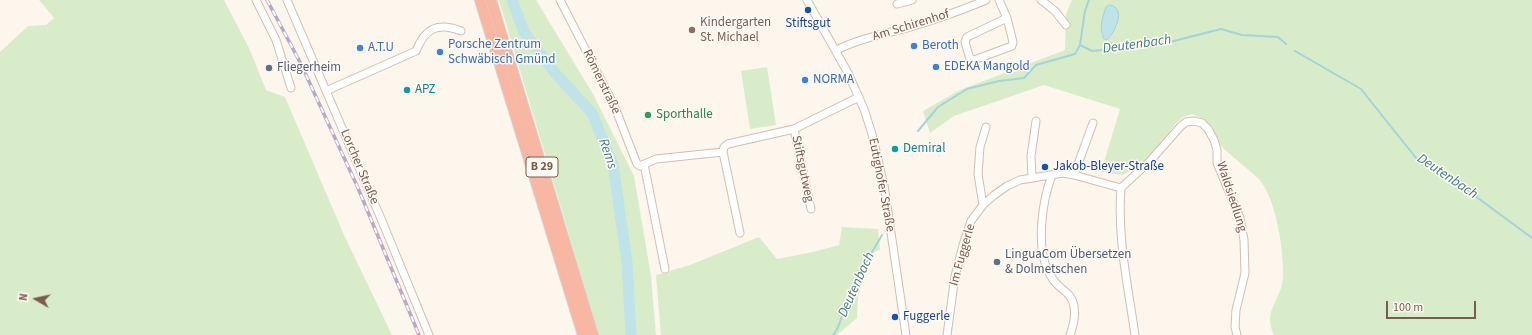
<!DOCTYPE html>
<html>
<head>
<meta charset="utf-8">
<style>
  body { margin:0 }
  #map { position:relative; width:1532px; height:335px; overflow:hidden; background:#fdf6ec; font-family:"Source Sans 3",sans-serif }
  canvas { display:block }
  .north { position:absolute; left:16px; top:279px; width:40px; height:40px; -webkit-text-stroke:3px #fffaf3; paint-order:stroke; rotate:279deg; font-size:11px; font-weight:700; line-height:16px; text-align:center; color:#7a5c4d }
  .north::after { content:''; display:block; margin:auto; width:14px; height:18px; background:#7a5c4d; clip-path:polygon(50% 0,100% 100%,50% 72%,0 100%) }
  .scale { position:absolute; left:1386px; top:301px; width:90px; height:18px; box-sizing:border-box; border:2px solid #7a5c4d; border-top:0; padding-left:5px; font-size:12px; line-height:14px; white-space:nowrap; color:#7a5c4d; -webkit-text-stroke:3px #fffaf3; paint-order:stroke }
</style>
</head>
<body>
<div id="map">
<canvas width="1532" height="335"></canvas>
<div class="north">N</div>
<div class="scale">100 m</div>
</div>
<script>
const ctx = document.querySelector('canvas').getContext('2d');
ctx.lineJoin = 'round';
function paint(path, color) {
  ctx.fillStyle = color;
  ctx.fill(path, 'evenodd');
}
function stroke(path, color, width, dash) {
  ctx.strokeStyle = color;
  ctx.lineWidth = width;
  ctx.lineCap = dash ? 'butt' : 'round';
  ctx.setLineDash(dash || []);
  ctx.stroke(path);
}
function write(font, color, halo, rows, align = 'center') {
  ctx.font = font + ' "Source Sans 3",sans-serif';
  ctx.lineWidth = 3;
  ctx.setLineDash([]);
  ctx.textBaseline = 'middle';
  ctx.strokeStyle = halo;
  ctx.fillStyle = color;
  for (const [text, x, y, turn = 0] of rows) {
    ctx.save();
    ctx.translate(x, y);
    ctx.rotate((+turn || 0) * Math.PI / 180);
    ctx.textAlign = isNaN(turn) ? turn : align;
    if (halo) ctx.strokeText(text, 0, 0);
    ctx.fillText(text, 0, 0);
    ctx.restore();
  }
}
paint(new Path2D(`
  M 39,0 L 224,0 L 249,48 L 266,90 L 285,97 L 344,235 L 392,335 L 0,335 L 0,52 L 28,26 L 46,25 L 54,18 Z
  M 499,0 L 536,0 L 593,94 L 634,176 L 651,276 L 656,335 L 599,335 Z
  M 1072,0 L 1532,0 L 1532,335 L 1274,335 C 1262,309 1282,301 1283,277 C 1284,251 1276,197 1258,178 C 1246,167 1232,157 1221,146 C 1218,142 1217,136 1215,132 C 1211,122 1201,118 1192,114 L 1183,117 L 1177,122 L 1146,162 L 1123,175 L 1101,172 L 1120,109 L 1044,85 L 954,116 L 930,133 L 923,111 L 960,90 L 1065,50 L 1066,14 Z
  M 767,67 L 776,125 L 750,129 L 741,71 Z
  M 842,227 L 878,229 L 880,249 L 871,254 L 858,297 L 857,318 L 837,335 L 661,335 L 656,275 L 690,265 L 759,237 L 777,259 L 813,252 L 839,245 Z`), '#d8ecc9');
const water = new Path2D(`
  M 1110,5 C 1127,8 1115,32 1107,40 L 1104,39 C 1099,28 1102,18 1106,7 Z`);
paint(water, '#bfe3e8');
stroke(water, '#a5d3da', 1);
stroke(new Path2D(`
  M 1080,45 L 1085,11 L 1089,0
  M 1295,51 L 1361,89 L 1416,158 L 1444,173 L 1532,238
  M 918,131 L 938,107 L 967,89 L 999,81 L 1024,78 L 1036,65 L 1075,54 L 1080,45 L 1092,51 L 1162,44 L 1221,29 L 1242,35 L 1278,37 L 1286,44
  M 833,335 C 840,328 841,317 845,307 C 855,282 868,258 882,235`), '#a5d3da', 2);
stroke(new Path2D(`
  M 512,0 L 524,32 L 556,74 L 592,113 L 613,165 L 627,262 L 631,335`), '#bfe3e8', 11);
const minor = new Path2D(`
  M 256,0 L 276,40 L 291,88
  M 287,0 L 382,221 L 429,335
  M 560,0 L 614,105 L 637,164 L 640,166 L 656,159 L 723,152 L 740,233
  M 807,0 L 848,73 L 864,109 L 872,134 L 884,185 L 906,335
  M 999,0 L 1007,18 L 1013,42 L 1012,46 L 974,60 L 970,59 L 965,42 L 967,37 L 1007,18
  M 1041,0 L 1055,11 L 1066,25
  M 897,4 L 912,0
  M 837,50 C 858,39 884,34 907,28 C 934,20 960,11 986,0
  M 326,91 L 416,51 C 425,28 438,22 461,31
  M 794,129 L 811,209
  M 723,152 L 724,147 L 728,144 L 794,129 L 859,97
  M 644,164 L 665,269
  M 1052,175 C 1042,201 1036,246 1048,271 C 1054,282 1057,285 1066,292 C 1079,303 1075,321 1070,335
  M 1074,175 L 1093,123
  M 1032,177 L 1031,156 L 1036,121
  M 1121,188 C 1117,237 1128,286 1135,335
  M 983,205 L 978,174 L 980,147 L 986,127
  M 947,335 L 955,276 L 963,245 L 971,221 L 983,205 L 993,196 L 1007,186 L 1020,180 L 1063,173 L 1074,175 L 1121,188 L 1150,161 L 1181,126 L 1186,122 L 1194,121 L 1202,123 L 1208,129 L 1214,140 L 1217,150 L 1217,163 L 1240,218 L 1244,240 L 1245,273 L 1236,310 L 1235,327 L 1237,335`);
const highway = new Path2D(`
  M 480,0 L 583,335
  M 491,0 L 593,335`);
stroke(minor, '#d1beb0', 9);
stroke(highway, '#dad1cd', 12);
stroke(minor, '#fff', 7);
stroke(highway, '#f7b7a3', 10);
const rail = new Path2D(`
  M 267,0 L 300,62 L 358,188 L 419,335`);
stroke(rail, '#b9a8c9', 3.5);
stroke(rail, '#fffaf3', 2, [6]);
for (const [x, y, r, color] of [
  [808,10,4,"#1a4fb4"],
  [692,30,4,"#8d6e63"],
  [914,46,4,"#3f7fe0"],
  [360,48,4,"#3f7fe0"],
  [440,52,4,"#3f7fe0"],
  [936,67,4,"#3f7fe0"],
  [269,68,4,"#5c6f8a"],
  [805,80,4,"#3f7fe0"],
  [407,90,4,"#0f9aa8"],
  [648,115,4,"#2e9e5b"],
  [895,149,4,"#0f9aa8"],
  [1045,167,4,"#1a4fb4"],
  [997,262,4,"#5c6f8a"],
  [895,317,4,"#1a4fb4"]
]) {
  const dot = new Path2D();
  dot.arc(x, y, r, 0, 2 * Math.PI);
  ctx.fillStyle = color;
  ctx.fill(dot);
  stroke(dot, '#fffaf3', 1.5);
}
for (const [x, y, w] of [
  [542,167,32]
]) {
  const box = new Path2D();
  box.roundRect(x - w / 2, y - 10, w, 20, 3);
  ctx.fillStyle = '#fffaf3';
  ctx.fill(box);
  stroke(box, '#7a5c4d', 1);
}
write('bold 12px', '#7a5c4d', null, [
  ["B 29",542,167]
]);
write('13px', '#785e54', '#fffaf3', [
  ["Kindergarten",700,23],
  ["St. Michael",700,38]
], 'left');
write('13px', '#164399', '#fffaf3', [
  ["Stiftsgut",808,24,"center"],
  ["Jakob-Bleyer-Straße",1053,167],
  ["Fuggerle",903,317]
], 'left');
write('13px', '#7a5c4d', '#fffaf3', [
  ["Am Schirenhof",911,26,-17],
  ["Römerstraße",601,82,64],
  ["Lorcher Straße",359,167,67],
  ["Stiftsgutweg",802,169,78],
  ["Eutighofer Straße",881,185,79],
  ["Waldsiedlung",1231,197,72],
  ["Im Fuggerle",963,255,-74]
]);
write('13px', '#366cbe', '#fffaf3', [
  ["Porsche Zentrum",448,45],
  ["Schwäbisch Gmünd",448,60],
  ["Beroth",922,46],
  ["A.T.U",368,48],
  ["EDEKA Mangold",944,67],
  ["NORMA",813,80]
], 'left');
write('13px', '#4e5e75', '#fffaf3', [
  ["Fliegerheim",277,68],
  ["LinguaCom Übersetzen",1005,255],
  ["& Dolmetschen",1005,270]
], 'left');
write('13px', '#0d838f', '#fffaf3', [
  ["APZ",415,90],
  ["Demiral",903,149]
], 'left');
write('13px', '#27864d', '#fffaf3', [
  ["Sporthalle",656,115]
], 'left');
write('italic 14px', '#437c86', '#fffaf3', [
  ["Deutenbach",1137,45,-8],
  ["Rems",607,154,71],
  ["Deutenbach",1447,177,34],
  ["Deutenbach",857,285,-66]
]);
</script>
</body>
</html>
